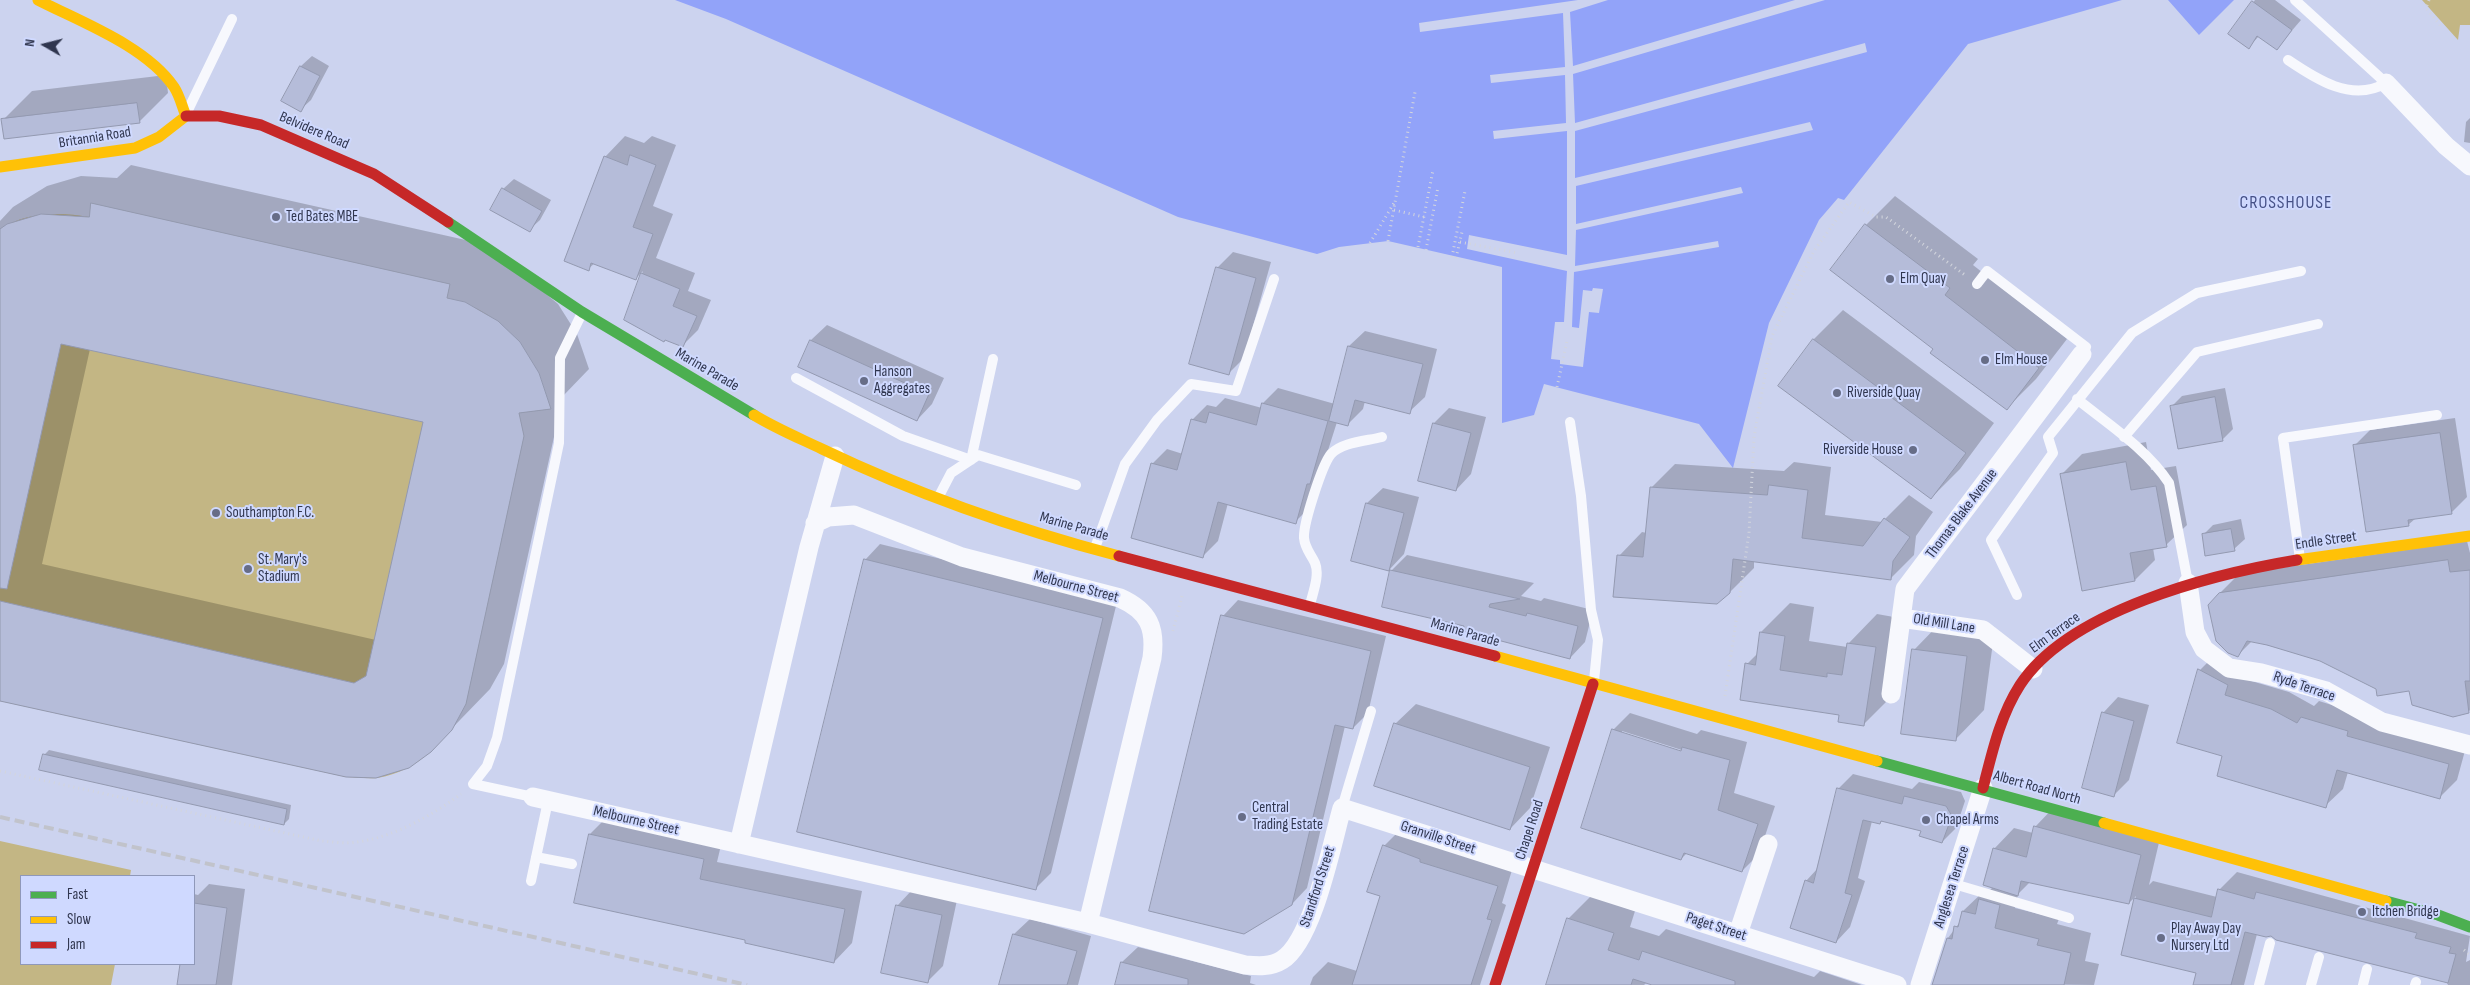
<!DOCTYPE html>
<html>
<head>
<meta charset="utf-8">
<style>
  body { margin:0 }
  #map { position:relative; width:2470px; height:985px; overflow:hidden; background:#ccd3ef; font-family:"Sofia Sans Condensed",sans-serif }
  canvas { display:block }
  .legend { position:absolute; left:20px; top:875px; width:175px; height:90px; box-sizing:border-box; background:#cfd9ff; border:1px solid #8f98b9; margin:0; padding:6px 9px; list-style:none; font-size:15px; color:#30364f }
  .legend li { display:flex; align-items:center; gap:10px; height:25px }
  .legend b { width:25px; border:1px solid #8f98b9 }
  .north { position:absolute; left:20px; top:20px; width:50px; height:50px; -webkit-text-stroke:4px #cfd9ff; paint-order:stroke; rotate:278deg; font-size:14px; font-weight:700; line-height:20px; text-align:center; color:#30364f }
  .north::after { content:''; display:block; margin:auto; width:18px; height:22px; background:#30364f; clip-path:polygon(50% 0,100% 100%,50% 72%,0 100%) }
</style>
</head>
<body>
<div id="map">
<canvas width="2470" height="985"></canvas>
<ul class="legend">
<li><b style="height:6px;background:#4caf50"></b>Fast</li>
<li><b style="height:6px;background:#ffc107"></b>Slow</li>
<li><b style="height:6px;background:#c62828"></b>Jam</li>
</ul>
<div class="north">N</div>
</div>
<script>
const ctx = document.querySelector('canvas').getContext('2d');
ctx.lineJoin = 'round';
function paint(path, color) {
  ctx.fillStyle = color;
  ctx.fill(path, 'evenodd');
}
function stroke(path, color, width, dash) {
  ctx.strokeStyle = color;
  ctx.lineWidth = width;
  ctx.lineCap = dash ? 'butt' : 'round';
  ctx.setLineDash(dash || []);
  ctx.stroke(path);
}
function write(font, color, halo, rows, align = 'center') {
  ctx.font = font + ' "Sofia Sans Condensed",sans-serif';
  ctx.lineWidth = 4;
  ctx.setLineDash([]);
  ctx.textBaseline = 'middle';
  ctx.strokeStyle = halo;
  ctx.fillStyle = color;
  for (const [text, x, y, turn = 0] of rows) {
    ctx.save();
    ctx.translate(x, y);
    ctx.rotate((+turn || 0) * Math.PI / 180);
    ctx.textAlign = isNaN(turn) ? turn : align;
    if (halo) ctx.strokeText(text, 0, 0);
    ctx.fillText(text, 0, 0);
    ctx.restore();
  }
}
paint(new Path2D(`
  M 2422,0 L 2470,0 L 2470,25 L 2460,25 L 2458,40 Z
  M 91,203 L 450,284 L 447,298 C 508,313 532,354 551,409 L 519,413 L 524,436 L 466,704 C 446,740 420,771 377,778 C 367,779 356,777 346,777 L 0,701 L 0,229 C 27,212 59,212 89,217 Z
  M 0,841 L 131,870 L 130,876 L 21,876 L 21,964 L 115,964 L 111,985 L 0,985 Z`), '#c3b684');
paint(new Path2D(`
  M 675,0 L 2122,0 L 1968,44 L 1844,200 L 1838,198 L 1819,220 L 1769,323 L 1733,468 L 1699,424 L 1544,384 L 1534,415 L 1502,423 L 1502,267 L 1388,241 L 1339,247 L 1317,254 L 1178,217 L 726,19 Z
  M 2168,0 L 2234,0 L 2199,35 Z`), '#92a3f9');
paint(new Path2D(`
  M 1578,0 L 1608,0 L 1570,12 L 1573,66 L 1795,0 L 1825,0 L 1573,74 L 1575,123 L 1865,43 L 1867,52 L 1575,131 L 1575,178 L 1810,122 L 1813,130 L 1576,186 L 1576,224 L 1741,187 L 1743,193 L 1576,230 L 1575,266 L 1718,241 L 1719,247 L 1574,272 L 1572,327 L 1579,328 L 1583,290 L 1592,291 L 1593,288 L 1603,289 L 1599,313 L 1589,312 L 1583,367 L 1560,364 L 1560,360 L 1551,359 L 1555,322 L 1564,322 L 1567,271 L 1467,249 L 1469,235 L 1567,255 L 1567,131 L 1494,139 L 1493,131 L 1566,123 L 1565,75 L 1491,83 L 1490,75 L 1565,67 L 1563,13 L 1420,32 L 1419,23 Z`), '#ccd3ef');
paint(new Path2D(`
  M 2255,0 L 2275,0 L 2301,20 L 2277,48 L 2259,36 L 2248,48 L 2229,34 Z
  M 312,56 L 329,66 L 311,100 L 300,110 L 283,101 L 301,66 Z
  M 166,75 L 168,93 L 139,122 L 3,120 L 32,91 Z
  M 2470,118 L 2470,143 L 2464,142 L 2466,122 Z
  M 625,136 L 644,143 L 652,136 L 676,145 L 653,206 L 673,214 L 656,258 L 695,273 L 688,291 L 711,300 L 698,330 L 682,346 L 626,319 L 643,271 L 636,278 L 595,263 L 588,269 L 605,157 Z
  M 131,165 L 488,245 L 558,304 L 577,334 L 589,369 L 563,396 L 504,664 L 490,689 L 430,751 L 0,700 L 0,221 L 13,207 L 47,186 L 81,176 L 117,178 ZM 90,349 L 425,421 L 376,640 L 42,564 Z
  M 514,179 L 551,200 L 540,220 L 529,230 L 503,189 Z
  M 1895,196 L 1978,259 L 1973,265 L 2067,339 L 2036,379 L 2007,408 L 1935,349 L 1832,270 L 1866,225 Z
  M 1233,252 L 1271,262 L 1244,358 L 1228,374 L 1191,363 L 1218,267 Z
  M 1843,310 L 1994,423 L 1960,469 L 1931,498 L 1780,385 L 1814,339 Z
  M 827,325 L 944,378 L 932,404 L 917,420 L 799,366 L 811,340 Z
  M 1365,331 L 1437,349 L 1425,397 L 1409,412 L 1365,401 L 1363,409 L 1348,424 L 1337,422 L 1310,507 L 1295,522 L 1228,503 L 1218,541 L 1203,556 L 1152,464 L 1167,449 L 1183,454 L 1193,419 L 1207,405 L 1216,407 L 1225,398 L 1262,408 L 1263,403 L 1278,388 L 1335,404 L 1349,346 Z
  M 2225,388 L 2233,429 L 2222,440 L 2172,406 L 2182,396 Z
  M 1449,408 L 1486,417 L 1471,474 L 1456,490 L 1419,481 L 1434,423 Z
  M 2455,418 L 2467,497 L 2451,513 L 2416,518 L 2408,525 L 2355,445 L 2370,430 Z
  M 2146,442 L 2151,470 L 2176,466 L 2187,525 L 2166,545 L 2153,548 L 2155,560 L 2135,580 L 2062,474 L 2082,454 Z
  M 1794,462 L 1831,467 L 1825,515 L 1882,522 L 1909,495 L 1933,512 L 1916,536 L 1914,555 L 1890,579 L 1754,560 L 1754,568 L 1730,592 L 1619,556 L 1642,532 L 1647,533 L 1651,488 L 1675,464 L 1784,471 Z
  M 1383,488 L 1419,497 L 1404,554 L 1389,570 L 1353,560 L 1367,503 Z
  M 2241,519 L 2245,539 L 2234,549 L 2203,535 L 2213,525 Z
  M 2467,541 L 2470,553 L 2470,710 L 2468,712 L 2410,690 L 2377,688 L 2321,660 L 2252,641 L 2238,655 L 2219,594 L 2239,574 Z
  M 880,544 L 1117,602 L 1051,873 L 1035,889 L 865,560 Z
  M 1407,555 L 1534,583 L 1521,596 L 1541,601 L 1544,598 L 1593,610 L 1585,642 L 1570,658 L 1465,626 L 1391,571 Z
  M 1238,600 L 1386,636 L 1368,713 L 1353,728 L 1345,726 L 1307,888 L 1292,904 L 1223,616 Z
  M 1790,603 L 1814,607 L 1809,641 L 1847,647 L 1848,644 L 1877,614 L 1905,619 L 1893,695 L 1864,724 L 1747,664 L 1758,653 L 1761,632 Z
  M 1943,620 L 1995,627 L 1984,710 L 1955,740 L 1914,650 Z
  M 2217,653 L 2241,678 L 2289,692 L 2314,706 L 2319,701 L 2466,747 L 2457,780 L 2439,798 L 2348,772 L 2343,789 L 2325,806 L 2223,755 L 2200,670 Z
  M 2118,697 L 2149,705 L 2129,780 L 2114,795 L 2103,713 Z
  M 1416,704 L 1550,747 L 1530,808 L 1510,829 L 1395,724 Z
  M 1630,713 L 1697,734 L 1701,730 L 1747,742 L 1734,793 L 1775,806 L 1759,854 L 1742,871 L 1687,853 L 1681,859 L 1613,730 ZM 1622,731 L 1688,752 L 1687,754 L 1622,734 Z
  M 49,750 L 291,805 L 289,819 L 284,824 L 44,755 Z
  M 1853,774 L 1912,789 L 1919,782 L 1961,792 L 1965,801 L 1956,828 L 1942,842 L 1922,830 L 1883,820 L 1880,823 L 1872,821 L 1858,878 L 1865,881 L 1850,927 L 1836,942 L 1806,881 L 1818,868 L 1839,788 Z
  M 2055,806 L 2161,834 L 2149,885 L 2153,881 L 2217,897 L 2219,890 L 2237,872 L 2470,936 L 2466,962 L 2470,960 L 2470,985 L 2448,985 L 2446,981 L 2272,935 L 2257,934 L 2244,985 L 2194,985 L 2197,972 L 2122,954 L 2136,896 L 2129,903 L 2030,882 L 2018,894 L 2015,908 L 2059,919 L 2057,924 L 2091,933 L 2085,961 L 2099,964 L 2094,985 L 1934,983 L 1948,938 L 1960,922 L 1963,911 L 1984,891 L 1988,892 L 1993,887 L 1994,849 L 2014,828 L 2033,833 L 2035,827 Z
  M 608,816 L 722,841 L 717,862 L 862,891 L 852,943 L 834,962 L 747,939 L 590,834 Z
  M 1400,830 L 1512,870 L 1502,903 L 1506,905 L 1480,985 L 1310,985 L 1313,977 L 1328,962 L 1357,971 L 1382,895 L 1384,846 Z
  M 209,884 L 245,889 L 232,985 L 178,985 L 181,964 L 194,964 L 194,894 L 198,895 Z
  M 912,890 L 957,900 L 943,966 L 927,982 L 897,906 Z
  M 1591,896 L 1635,911 L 1630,927 L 1659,936 L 1666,929 L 1814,977 L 1820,971 L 1862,985 L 1656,985 L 1647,982 L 1644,985 L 1547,985 L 1568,919 Z
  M 1030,919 L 1091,936 L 1078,985 L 1000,985 L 1014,934 Z
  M 1138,947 L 1251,976 L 1250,983 L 1256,985 L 1117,985 L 1122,962 Z`), '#0003');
const building = new Path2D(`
  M 2252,1 L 2292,30 L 2277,50 L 2257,36 L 2249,49 L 2228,34 Z
  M 300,66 L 320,76 L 301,112 L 281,101 Z
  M 137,103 L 140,123 L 4,139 L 1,119 Z
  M 630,155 L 656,165 L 633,227 L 653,234 L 636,280 L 591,263 L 589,271 L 564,261 L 604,156 L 627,165 Z
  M 502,188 L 542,211 L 530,232 L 490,210 Z
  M 91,203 L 450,284 L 447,298 L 465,302 L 498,321 L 520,342 L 539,373 L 551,409 L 519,413 L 524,436 L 466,704 L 452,730 L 431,752 L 409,768 L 376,778 L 346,777 L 0,701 L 0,601 L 354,683 L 366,676 L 423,422 L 61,344 L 7,589 L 0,588 L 0,229 L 7,224 L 41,214 L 89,217 Z
  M 1865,224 L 1950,288 L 1945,295 L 2039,368 L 2007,410 L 1930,353 L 1933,349 L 1830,270 Z
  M 1216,267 L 1256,278 L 1229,375 L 1189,364 Z
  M 641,273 L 680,289 L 673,306 L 697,316 L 683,347 L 665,340 L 664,342 L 624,320 Z
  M 1813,339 L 1966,453 L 1931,499 L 1778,386 Z
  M 810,340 L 929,394 L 917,421 L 798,367 Z
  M 1348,346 L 1423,364 L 1410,414 L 1355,400 L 1348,426 L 1329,421 Z
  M 2215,397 L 2223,441 L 2178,449 L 2170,406 Z
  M 1262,403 L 1328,421 L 1310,484 L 1307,484 L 1296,524 L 1218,502 L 1203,558 L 1131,538 L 1151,463 L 1177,470 L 1191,419 L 1206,423 L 1209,412 L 1256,425 Z
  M 1433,423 L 1471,433 L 1456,491 L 1418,481 Z
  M 2440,433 L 2452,514 L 2408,520 L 2409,526 L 2366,532 L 2353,445 Z
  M 2126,462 L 2131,490 L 2156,486 L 2167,547 L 2130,553 L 2135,581 L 2082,591 L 2060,474 Z
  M 1769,485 L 1808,490 L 1802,538 L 1863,546 L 1884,518 L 1910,537 L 1893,561 L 1891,580 L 1733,559 L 1730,593 L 1717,604 L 1613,597 L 1617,555 L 1643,557 L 1650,487 L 1767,495 Z
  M 1366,503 L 1404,513 L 1389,571 L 1351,561 Z
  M 2231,529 L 2235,551 L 2205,556 L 2202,534 Z
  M 864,559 L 1103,618 L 1036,890 L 797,832 Z
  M 2448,560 L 2450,572 L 2470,570 L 2470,681 L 2465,681 L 2469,713 L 2453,717 L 2412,705 L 2409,691 L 2377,696 L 2376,689 L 2320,661 L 2267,645 L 2247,641 L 2238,657 L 2228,653 L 2216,641 L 2208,605 L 2219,593 Z
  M 1390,570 L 1520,599 L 1490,604 L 1489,607 L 1526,616 L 1527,613 L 1578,626 L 1570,659 L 1463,631 L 1464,626 L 1382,607 Z
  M 1221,615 L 1371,651 L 1353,729 L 1335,725 L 1292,905 L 1244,934 L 1149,911 Z
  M 1760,632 L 1785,636 L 1780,670 L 1827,677 L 1827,673 L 1842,675 L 1847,643 L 1876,647 L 1864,726 L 1838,722 L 1839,715 L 1740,700 L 1745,663 L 1755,665 Z
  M 1912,649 L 1967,656 L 1956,741 L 1901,734 Z
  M 2198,669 L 2228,685 L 2225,695 L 2271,709 L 2297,723 L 2301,717 L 2348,731 L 2347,736 L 2449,764 L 2440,799 L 2337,770 L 2326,808 L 2217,776 L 2222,756 L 2177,743 Z
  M 2102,712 L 2134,721 L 2114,797 L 2082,788 Z
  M 1394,723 L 1530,767 L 1510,830 L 1374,786 Z
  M 1612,729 L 1681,751 L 1682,747 L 1730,760 L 1718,810 L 1758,824 L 1742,872 L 1684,853 L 1681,860 L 1581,828 Z
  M 43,754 L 287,809 L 284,825 L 39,770 Z
  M 1837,788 L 1902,804 L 1904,796 L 1946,806 L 1952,816 L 1942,843 L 1919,836 L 1921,831 L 1881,821 L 1880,824 L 1863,820 L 1845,893 L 1852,895 L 1836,943 L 1790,928 L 1805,880 L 1813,883 Z
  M 2034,826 L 2141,855 L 2129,904 L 2021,881 L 2018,896 L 1983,885 L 1993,848 L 2026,857 Z
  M 589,834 L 704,859 L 700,879 L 845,909 L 834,963 L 745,943 L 745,940 L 574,903 Z
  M 1383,845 L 1420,859 L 1420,862 L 1498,886 L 1487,919 L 1492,920 L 1471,985 L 1352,985 L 1380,896 L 1367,892 Z
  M 2218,889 L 2254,899 L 2256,892 L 2417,933 L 2415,938 L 2451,947 L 2449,953 L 2456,954 L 2448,983 L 2276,940 L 2271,936 L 2266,937 L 2245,932 L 2231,985 L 2193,985 L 2196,973 L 2121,955 L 2134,898 L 2211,917 Z
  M 1979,899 L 2000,905 L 1995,928 L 2039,939 L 2037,945 L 2071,953 L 2064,985 L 1932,985 L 1947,938 L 1952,939 L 1954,926 L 1958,927 L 1962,911 L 1975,914 Z
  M 194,903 L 227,908 L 216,985 L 177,985 L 180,964 L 194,964 Z
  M 896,905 L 942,915 L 928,983 L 881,973 Z
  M 1567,918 L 1614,933 L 1608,950 L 1639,960 L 1642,951 L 1735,981 L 1735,985 L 1652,985 L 1633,979 L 1631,985 L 1546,985 Z
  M 1013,934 L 1077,951 L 1067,985 L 999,985 Z
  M 1121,962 L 1188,979 L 1188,985 L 1115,985 Z`);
paint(building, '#b5bcd9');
stroke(building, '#9399b0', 1);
stroke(new Path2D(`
  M 2429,0 L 2426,8 L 2440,25
  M 1394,210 L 1424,217
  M 1388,241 L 1415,92
  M 1460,242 L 1518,253
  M 1370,243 L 1394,203
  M 1418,247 L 1433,170
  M 1426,250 L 1438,187
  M 1452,257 L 1465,191
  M 1456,258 L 1462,232
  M 1557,387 L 1567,341
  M 1173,631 L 1182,596
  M 1725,696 L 1749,533 L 1754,437 L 1772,336 L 1814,251 L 1849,202 L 1876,217 L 1886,217 L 1965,275
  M 0,771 L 322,841 C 333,842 346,844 357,842 C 394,837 431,816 461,794
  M 2464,950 L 2470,955`), '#d3d5dd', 3, [1, 4]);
stroke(new Path2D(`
  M 2288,60 C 2316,79 2352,103 2386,83 L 2295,0
  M 188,110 L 232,19
  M 1977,284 L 1987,271 L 2086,347 L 2082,354
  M 796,378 L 903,436 L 971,460 L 993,359
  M 2077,399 C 2108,424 2147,449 2169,483 L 2188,583
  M 1570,422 L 1581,496 L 1591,610 L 1598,640 L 1594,681
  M 2124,437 L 2197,352 L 2318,324
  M 938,498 L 951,473 L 978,455 L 1076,485
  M 1095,548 L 1125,464 L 1157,420 L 1191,384 L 1236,391 L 1274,279
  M 2300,559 L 2283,438 L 2437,415
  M 2017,595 L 1991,540 L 2053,453 L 2048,437 L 2132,333 L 2197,293 L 2301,271
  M 1310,605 C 1313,592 1320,575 1315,563 C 1311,554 1305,549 1304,538 C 1303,524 1322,465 1331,454 C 1342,442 1367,441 1382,437
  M 533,797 L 473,784 L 487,766 L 497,738 L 559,443 L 560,358 L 582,313
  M 1342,808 L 1371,711
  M 536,857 L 572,864
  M 531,881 L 548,801
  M 1954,884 L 2069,918
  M 2259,985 L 2270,943
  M 2311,985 L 2319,957
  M 2363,985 L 2367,969
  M 2415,985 L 2416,982`), '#f7f8fd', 10);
stroke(new Path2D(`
  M 2386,83 L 2446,146 L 2470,166
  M 815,523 L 828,517 L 854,515 L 962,557 L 1120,598 C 1149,611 1156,628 1152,658 L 1088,923
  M 2188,583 L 2195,632 L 2204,649 L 2229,668 L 2261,673 L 2326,691 L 2382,722 L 2470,745
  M 1901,618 L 1983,630 L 2033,669
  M 1891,694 L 1905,589 L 2082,354
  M 533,797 L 1088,923 L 1245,965 C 1258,966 1271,967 1282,960 C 1313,941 1332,843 1342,808 L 1897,985
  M 739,844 L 809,547 L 835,456
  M 1738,934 L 1768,844
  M 1920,985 L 1983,788`), '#f7f8fd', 19);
stroke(new Path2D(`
  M 448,222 L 582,312 L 754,415
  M 1877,761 L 2104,823
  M 2386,901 L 2438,915 L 2470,927`), '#4caf50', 11);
stroke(new Path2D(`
  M 38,0 C 81,22 146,46 174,87 C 180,96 182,107 186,116
  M 0,167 L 135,148 L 159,137 L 186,116
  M 754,415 C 775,428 799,438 822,449 C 918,495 1016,529 1119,556
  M 2297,560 L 2470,536
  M 1495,656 L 1877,761
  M 2104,823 L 2386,901`), '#ffc107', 11);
stroke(new Path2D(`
  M 186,116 L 219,116 L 261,125 L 374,174 L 448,222
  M 1119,556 L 1495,656
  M 1983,788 C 1992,753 2000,716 2020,685 C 2069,610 2213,574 2297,560
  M 1495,985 L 1593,684`), '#c62828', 11);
stroke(new Path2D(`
  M 0,817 L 747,985`), '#c1c3cb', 4, [10, 5]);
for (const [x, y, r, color] of [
  [276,217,5,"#676d87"],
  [1890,279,5,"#676d87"],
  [1985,360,5,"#676d87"],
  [864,381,5,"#676d87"],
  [1837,393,5,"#676d87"],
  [1913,450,5,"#676d87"],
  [216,513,5,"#676d87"],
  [248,569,5,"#676d87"],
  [1242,817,5,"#676d87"],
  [1926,820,5,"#676d87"],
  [2362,912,5,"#676d87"],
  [2161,938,5,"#676d87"]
]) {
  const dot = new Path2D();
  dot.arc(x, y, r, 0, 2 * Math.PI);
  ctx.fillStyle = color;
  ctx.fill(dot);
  stroke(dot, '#cfd9ff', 2);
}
write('15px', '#30364f', '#cfd9ff', [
  ["Belvidere Road",314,131,23],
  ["Britannia Road",95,138,-9],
  ["Marine Parade",707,370,30],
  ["Thomas Blake Avenue",1962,514,-53],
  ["Marine Parade",1074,527,16],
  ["Endle Street",2326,541,-8],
  ["Melbourne Street",1076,587,15],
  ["Old Mill Lane",1944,624,9],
  ["Marine Parade",1465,633,16],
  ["Elm Terrace",2055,633,-36],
  ["Ryde Terrace",2304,687,19],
  ["Albert Road North",2037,788,16],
  ["Melbourne Street",636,821,13],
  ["Chapel Road",1530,830,-72],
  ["Granville Street",1438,838,18],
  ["Standford Street",1318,887,-72],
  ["Anglesea Terrace",1952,887,-72],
  ["Paget Street",1716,927,18]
]);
write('15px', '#30364f', '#cfd9ff', [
  ["Ted Bates MBE",286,217],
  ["Elm Quay",1900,279],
  ["Elm House",1995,360],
  ["Hanson",874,372],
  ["Aggregates",874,389],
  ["Riverside Quay",1847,393],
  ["Riverside House",1903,450,"right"],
  ["Southampton F.C.",226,513],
  ["St. Mary's",258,560],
  ["Stadium",258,577],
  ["Central",1252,808],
  ["Trading Estate",1252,825],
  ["Chapel Arms",1936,820],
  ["Itchen Bridge",2372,912],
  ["Play Away Day",2171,929],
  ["Nursery Ltd",2171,946]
], 'left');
ctx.letterSpacing = '1px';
write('18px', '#465187', '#cfd9ff', [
  ["CROSSHOUSE",2286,203]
]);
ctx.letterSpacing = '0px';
</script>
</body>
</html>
